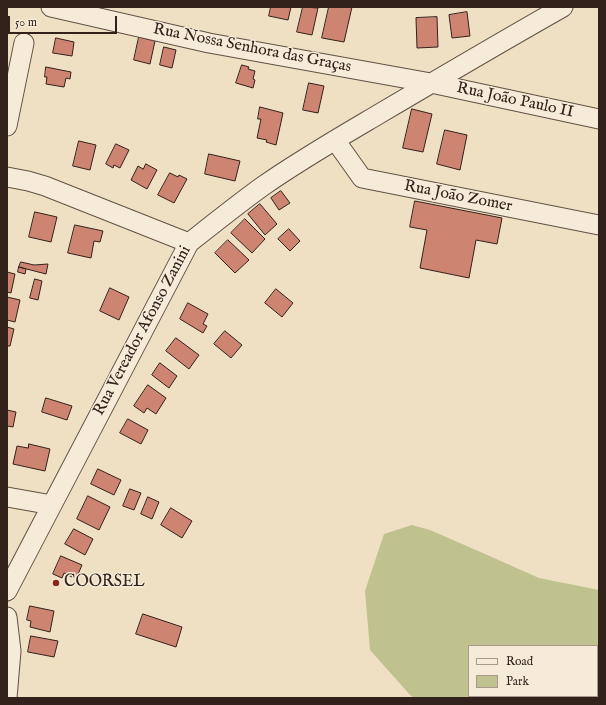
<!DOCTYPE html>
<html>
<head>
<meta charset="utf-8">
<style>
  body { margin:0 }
  #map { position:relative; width:606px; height:705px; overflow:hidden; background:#efe0c3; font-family:"IM FELL English",serif }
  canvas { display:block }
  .frame { position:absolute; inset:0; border:8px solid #33211b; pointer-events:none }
  .legend { position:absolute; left:468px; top:645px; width:130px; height:52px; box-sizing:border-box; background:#f5ebd8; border:1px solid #a79a8c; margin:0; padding:5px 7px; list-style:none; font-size:12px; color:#33211b }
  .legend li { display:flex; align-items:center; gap:8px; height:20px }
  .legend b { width:20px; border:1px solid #a79a8c }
  .scale { position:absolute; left:8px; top:16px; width:109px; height:18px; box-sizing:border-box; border:2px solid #33211b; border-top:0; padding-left:5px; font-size:12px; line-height:14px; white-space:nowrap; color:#33211b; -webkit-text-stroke:3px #f5ebd8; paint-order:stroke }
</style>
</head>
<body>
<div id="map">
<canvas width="606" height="705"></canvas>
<div class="frame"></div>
<ul class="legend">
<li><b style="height:5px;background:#f5ebd8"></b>Road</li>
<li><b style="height:11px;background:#bfc18f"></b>Park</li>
</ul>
<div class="scale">50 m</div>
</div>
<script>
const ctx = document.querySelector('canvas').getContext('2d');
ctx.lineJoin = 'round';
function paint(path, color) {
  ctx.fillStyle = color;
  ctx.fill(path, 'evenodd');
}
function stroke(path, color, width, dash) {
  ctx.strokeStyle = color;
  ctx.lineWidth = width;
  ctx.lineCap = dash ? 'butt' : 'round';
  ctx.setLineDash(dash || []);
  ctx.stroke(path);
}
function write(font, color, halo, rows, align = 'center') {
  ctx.font = font + ' "IM FELL English",serif';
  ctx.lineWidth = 3;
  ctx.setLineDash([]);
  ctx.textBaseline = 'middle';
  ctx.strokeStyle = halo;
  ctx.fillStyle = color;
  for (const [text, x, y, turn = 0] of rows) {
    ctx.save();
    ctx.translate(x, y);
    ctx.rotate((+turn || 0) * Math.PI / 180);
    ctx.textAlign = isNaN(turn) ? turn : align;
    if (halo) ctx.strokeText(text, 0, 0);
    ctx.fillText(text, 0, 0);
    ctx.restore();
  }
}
paint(new Path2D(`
  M 412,525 L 430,530 L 485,554 L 539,578 L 599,590 L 599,698 L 415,698 L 411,696 L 370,650 L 365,591 L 384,534 ZM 469,646 L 597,646 L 597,696 L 469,696 Z`), '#bfc18f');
const building = new Path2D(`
  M 271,7 L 291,7 L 288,20 L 269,16 Z
  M 303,7 L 318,8 L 312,35 L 297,32 Z
  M 329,7 L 352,7 L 344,42 L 322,38 Z
  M 467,12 L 470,36 L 452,38 L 449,15 Z
  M 437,17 L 438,47 L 417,48 L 416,18 Z
  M 139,37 L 155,41 L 150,64 L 134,60 Z
  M 56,38 L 74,42 L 72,56 L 53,53 Z
  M 164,47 L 176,50 L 172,68 L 160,65 Z
  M 242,65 L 249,67 L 248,69 L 255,71 L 253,79 L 255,80 L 253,88 L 236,83 Z
  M 46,67 L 71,72 L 70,79 L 66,78 L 64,87 L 46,84 L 47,77 L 45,77 Z
  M 309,83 L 324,86 L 318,113 L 303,110 Z
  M 260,107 L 283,113 L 276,145 L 266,142 L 267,140 L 257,138 L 261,119 L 258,119 Z
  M 412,109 L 432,114 L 423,152 L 403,148 Z
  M 445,130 L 467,135 L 460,170 L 437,164 Z
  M 79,141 L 96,145 L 90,170 L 73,166 Z
  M 116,144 L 129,150 L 120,168 L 114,165 L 113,168 L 106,164 Z
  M 209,154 L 240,161 L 235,181 L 205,174 Z
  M 146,164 L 157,170 L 147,189 L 131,180 L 138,166 L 143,169 Z
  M 170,173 L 178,177 L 179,175 L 187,179 L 174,203 L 158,195 Z
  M 281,191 L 290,203 L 279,210 L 271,198 Z
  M 415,201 L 502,218 L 497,244 L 476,240 L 469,278 L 420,268 L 427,230 L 410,227 Z
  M 260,204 L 277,224 L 265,235 L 248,214 Z
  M 35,212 L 57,217 L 51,242 L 29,237 Z
  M 245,219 L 265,239 L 252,253 L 231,233 Z
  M 75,225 L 103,231 L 100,242 L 94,241 L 91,258 L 68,253 Z
  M 289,229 L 300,241 L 290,251 L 278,239 Z
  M 228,240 L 249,260 L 235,273 L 215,253 Z
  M 21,262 L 34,265 L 48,264 L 46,274 L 19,267 Z
  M 19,267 L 26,269 L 25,274 L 18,272 Z
  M 7,272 L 15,274 L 11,293 L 7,292 Z
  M 35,279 L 42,281 L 38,300 L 30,298 Z
  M 110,288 L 129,297 L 119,320 L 100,311 Z
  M 276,289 L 293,303 L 282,317 L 265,303 Z
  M 7,297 L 20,300 L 15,322 L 7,320 Z
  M 188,303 L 208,314 L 203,324 L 207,326 L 203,333 L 180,319 Z
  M 7,327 L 14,329 L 10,346 L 7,346 Z
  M 225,331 L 242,345 L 231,358 L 214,344 Z
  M 176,338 L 199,355 L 189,369 L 166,351 Z
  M 160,363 L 177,376 L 169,388 L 152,375 Z
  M 148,385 L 166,398 L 156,414 L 147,408 L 144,413 L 134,406 Z
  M 46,398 L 72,406 L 67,420 L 42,412 Z
  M 7,410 L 16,412 L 13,427 L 7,426 Z
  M 128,419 L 148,430 L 141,444 L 120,433 Z
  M 29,444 L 50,449 L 45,471 L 13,464 L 17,446 L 28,448 Z
  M 98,469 L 121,480 L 114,495 L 91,484 Z
  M 130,489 L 141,493 L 134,510 L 123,506 Z
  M 88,496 L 110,507 L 99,530 L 77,519 Z
  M 148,497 L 159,502 L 152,519 L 141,514 Z
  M 171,508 L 192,521 L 182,538 L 161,525 Z
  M 74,529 L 93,539 L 85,555 L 65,544 Z
  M 61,556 L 82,565 L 76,579 L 64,573 L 62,578 L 53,574 Z
  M 30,606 L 54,611 L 50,632 L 30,627 L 31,621 L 27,620 Z
  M 143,614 L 182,627 L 176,647 L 136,634 Z
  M 31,636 L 58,641 L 54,657 L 28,652 Z`);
paint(building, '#cd8471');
stroke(building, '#33211b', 1);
const minor = new Path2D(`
  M 51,7 L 209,43 L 431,83 L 599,119
  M 7,126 L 24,43
  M 335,140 L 362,178 L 599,225
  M 7,177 L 28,181 L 45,186 L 189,243
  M 7,497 L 52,505
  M 7,591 L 189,243 C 213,224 238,204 263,186 C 300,160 340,137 379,114 C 440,78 501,42 563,7
  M 7,617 L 11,651 L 7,698`);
stroke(minor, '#625145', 21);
stroke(minor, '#f5ebd8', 19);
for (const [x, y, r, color] of [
  [56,583,4,"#8f2418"]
]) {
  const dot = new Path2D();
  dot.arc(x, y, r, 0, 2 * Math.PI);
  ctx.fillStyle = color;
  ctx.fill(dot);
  stroke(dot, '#f5ebd8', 1.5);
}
write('16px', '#33211b', '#f5ebd8', [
  ["Rua Nossa Senhora das Graças",252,49,11],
  ["Rua João Paulo II",515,101,12],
  ["Rua João Zomer",458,197,11],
  ["Rua Vereador Afonso Zanini",143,331,-62]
]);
write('16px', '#33211b', '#f5ebd8', [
  ["COORSEL",64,583]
], 'left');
</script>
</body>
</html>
